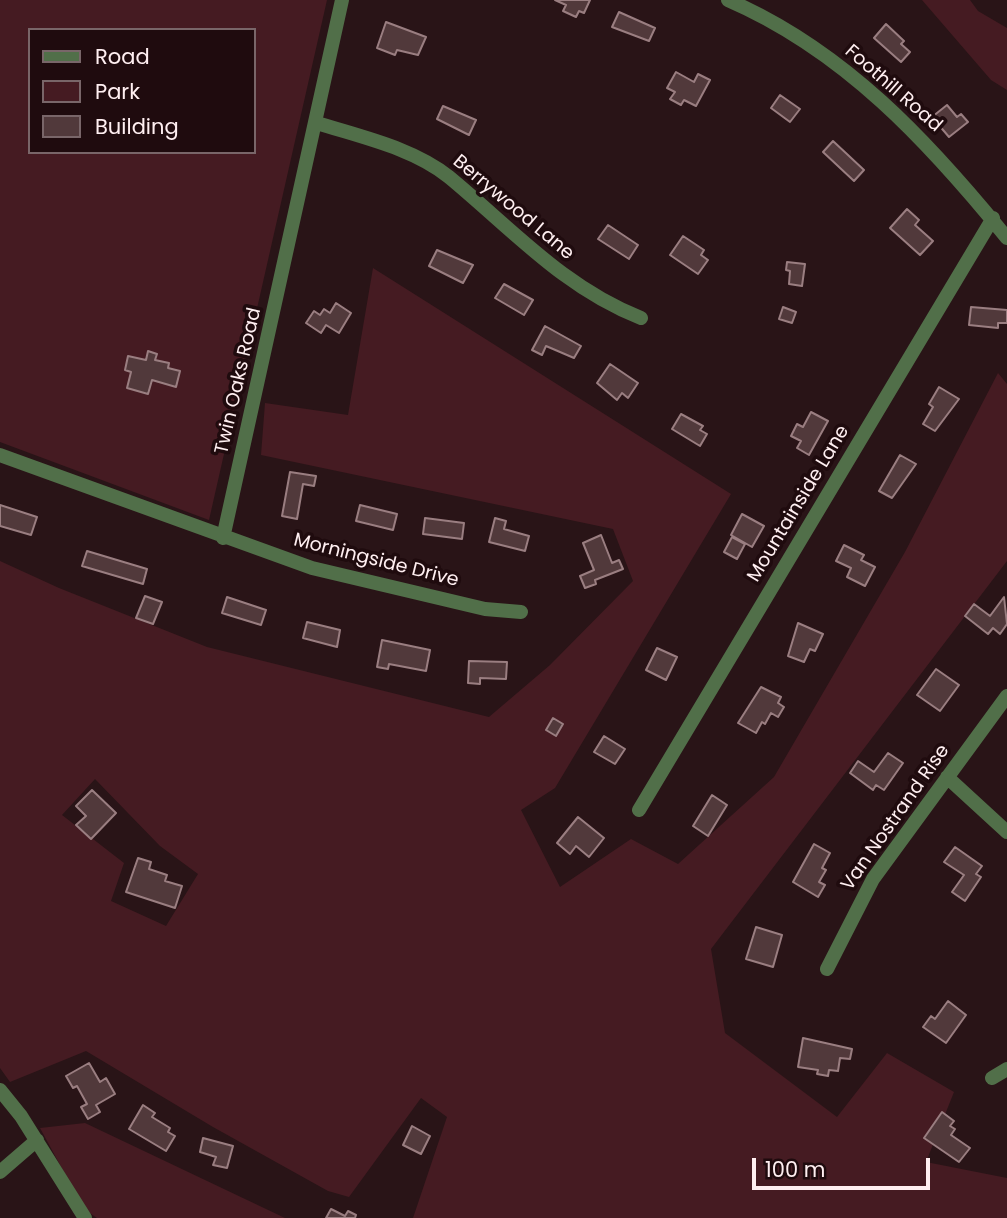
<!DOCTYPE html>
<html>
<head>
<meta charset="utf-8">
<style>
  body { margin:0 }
  #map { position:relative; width:1007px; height:1218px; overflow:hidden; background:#291417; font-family:Poppins,sans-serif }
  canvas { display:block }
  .legend { position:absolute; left:28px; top:28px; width:228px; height:126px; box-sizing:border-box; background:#1f0b0e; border:2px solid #796669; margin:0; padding:9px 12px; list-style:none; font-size:21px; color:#ffeff1 }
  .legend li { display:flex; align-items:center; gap:14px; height:35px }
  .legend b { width:35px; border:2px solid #796669 }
  .scale { position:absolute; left:752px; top:1158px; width:178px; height:32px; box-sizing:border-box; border:4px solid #ffeff1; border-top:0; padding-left:9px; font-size:21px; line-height:24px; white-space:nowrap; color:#ffeff1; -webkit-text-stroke:5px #1f0b0e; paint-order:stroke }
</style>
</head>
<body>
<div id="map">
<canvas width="1007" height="1218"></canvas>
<ul class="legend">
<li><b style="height:9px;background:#516f49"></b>Road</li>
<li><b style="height:19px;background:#451b22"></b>Park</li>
<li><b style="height:19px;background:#51393b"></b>Building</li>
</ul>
<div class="scale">100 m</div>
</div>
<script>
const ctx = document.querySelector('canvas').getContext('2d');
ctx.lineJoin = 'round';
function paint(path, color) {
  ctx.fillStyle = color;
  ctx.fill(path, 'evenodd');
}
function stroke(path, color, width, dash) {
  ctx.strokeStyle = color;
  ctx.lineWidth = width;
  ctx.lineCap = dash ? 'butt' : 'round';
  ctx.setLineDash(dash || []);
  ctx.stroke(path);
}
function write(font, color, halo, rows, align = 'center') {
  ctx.font = font + ' Poppins,sans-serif';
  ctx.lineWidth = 7;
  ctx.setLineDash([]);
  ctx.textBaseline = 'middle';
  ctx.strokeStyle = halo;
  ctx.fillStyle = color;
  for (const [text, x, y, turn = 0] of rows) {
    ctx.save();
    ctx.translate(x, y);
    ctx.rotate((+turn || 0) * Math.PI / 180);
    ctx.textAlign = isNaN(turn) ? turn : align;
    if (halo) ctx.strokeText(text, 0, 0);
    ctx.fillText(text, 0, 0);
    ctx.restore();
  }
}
paint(new Path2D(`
  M 0,0 L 327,0 L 209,520 L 0,442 ZM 30,30 L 254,30 L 254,152 L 30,152 Z
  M 922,0 L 970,0 L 978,11 L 1007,28 L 1007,90 L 991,80 Z
  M 373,268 L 731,494 L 555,788 L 521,810 L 560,887 L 631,839 L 678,864 L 774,777 L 905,552 L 998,373 L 1007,384 L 1007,561 L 711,949 L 725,1033 L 837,1117 L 887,1053 L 954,1092 L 926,1162 L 1007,1178 L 1007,1218 L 413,1218 L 447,1117 L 421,1098 L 349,1197 L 328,1191 L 213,1127 L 86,1051 L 10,1082 L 0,1068 L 0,561 L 59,588 L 207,647 L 489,717 L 550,665 L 633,581 L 613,529 L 261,455 L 265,403 L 348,415 ZM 95,779 L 160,846 L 198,874 L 166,926 L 111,901 L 124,863 L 62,815 Z
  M 85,1123 L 285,1218 L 97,1218 L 84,1209 L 40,1128 Z`), '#451b22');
const building = new Path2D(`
  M 555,0 L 590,0 L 584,13 L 579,11 L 576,17 L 563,11 L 566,5 Z
  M 619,12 L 655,28 L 649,41 L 612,27 Z
  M 386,22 L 426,37 L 418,55 L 397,50 L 395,55 L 377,48 Z
  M 886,24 L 904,41 L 901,44 L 910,52 L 901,62 L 874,38 Z
  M 676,72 L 694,82 L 698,74 L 710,80 L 696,106 L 684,100 L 681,105 L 670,99 L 675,92 L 667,88 Z
  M 780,95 L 800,109 L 790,122 L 771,108 Z
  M 947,105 L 957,117 L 961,114 L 968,122 L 949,137 L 932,117 Z
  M 443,106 L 476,120 L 469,135 L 437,119 Z
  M 833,141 L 864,170 L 854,181 L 823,152 Z
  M 907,209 L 919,220 L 915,225 L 933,241 L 920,255 L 890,228 Z
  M 608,225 L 638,245 L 629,259 L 598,239 Z
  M 683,236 L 704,250 L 701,255 L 708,260 L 698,274 L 670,255 Z
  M 437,250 L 473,265 L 463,283 L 429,266 Z
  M 787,262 L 805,264 L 802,286 L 789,284 L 790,271 L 786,270 Z
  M 504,284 L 533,300 L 524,315 L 495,298 Z
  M 336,303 L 351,313 L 339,333 L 326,325 L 321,333 L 306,323 L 314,311 L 320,315 L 324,309 L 330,313 Z
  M 783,307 L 796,312 L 792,323 L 779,319 Z
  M 971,307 L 1007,310 L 1007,323 L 998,323 L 998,328 L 969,325 Z
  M 545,326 L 581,346 L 574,358 L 546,346 L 542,355 L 532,350 Z
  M 148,351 L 157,354 L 155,360 L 169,363 L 168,368 L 180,371 L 176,387 L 152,380 L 148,394 L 127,388 L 131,372 L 125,370 L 128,356 L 146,360 Z
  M 610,364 L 638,383 L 628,398 L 622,393 L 617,400 L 597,383 Z
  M 939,387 L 959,399 L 935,431 L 923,424 L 933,407 L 929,404 Z
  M 811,412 L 828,421 L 809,455 L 797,448 L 801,441 L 791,436 L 797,424 L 803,427 Z
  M 681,414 L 703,426 L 700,430 L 707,434 L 700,446 L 672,429 Z
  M 900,455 L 916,464 L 892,498 L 879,491 Z
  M 290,472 L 316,476 L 314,486 L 303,484 L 297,519 L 282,516 Z
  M 0,505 L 37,517 L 31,535 L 0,526 Z
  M 360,505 L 397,514 L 393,530 L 356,521 Z
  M 742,514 L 764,526 L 752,547 L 731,535 Z
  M 425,518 L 464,523 L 462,539 L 423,534 Z
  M 495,518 L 506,521 L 504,529 L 529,536 L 525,551 L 489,542 Z
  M 601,535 L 612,563 L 619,560 L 623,569 L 595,580 L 596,584 L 585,588 L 580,576 L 594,570 L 583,543 Z
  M 732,537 L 745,544 L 737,559 L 724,552 Z
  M 844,545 L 864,555 L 861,560 L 875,567 L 865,586 L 847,577 L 851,568 L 836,561 Z
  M 87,551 L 147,569 L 143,584 L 82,566 Z
  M 145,596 L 162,602 L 153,624 L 136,618 Z
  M 227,597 L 266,610 L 261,625 L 222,613 Z
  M 1004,597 L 1007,624 L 1000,634 L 993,628 L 988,634 L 965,616 L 974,604 L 990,616 Z
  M 307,622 L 340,630 L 337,647 L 303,638 Z
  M 798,623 L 823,634 L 815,651 L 810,649 L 804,662 L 788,656 Z
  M 382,640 L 430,650 L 426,671 L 389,664 L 388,669 L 377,667 Z
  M 657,648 L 677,657 L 666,680 L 646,670 Z
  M 469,661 L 507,662 L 506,679 L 480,678 L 480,684 L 468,683 Z
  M 936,669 L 959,685 L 940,711 L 917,695 Z
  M 761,687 L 781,697 L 778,703 L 784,707 L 778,717 L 771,713 L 765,724 L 762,722 L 756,733 L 738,723 Z
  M 553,718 L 563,724 L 556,736 L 546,730 Z
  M 604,736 L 625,749 L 615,764 L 594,752 Z
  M 888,753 L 903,763 L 884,790 L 876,785 L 873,790 L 850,773 L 858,761 L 874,772 Z
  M 92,790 L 116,813 L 91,839 L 76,825 L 86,816 L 76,806 Z
  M 712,795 L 727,805 L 708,836 L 693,826 Z
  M 578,817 L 604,838 L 589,857 L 576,846 L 570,854 L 557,843 Z
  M 814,844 L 830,853 L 822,868 L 826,870 L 819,882 L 825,885 L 818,897 L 793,882 Z
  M 955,847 L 982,866 L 976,874 L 981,877 L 965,901 L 952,892 L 964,875 L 944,862 Z
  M 138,858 L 151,862 L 149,869 L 167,875 L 165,881 L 182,886 L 175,908 L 126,892 Z
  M 756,927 L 782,935 L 773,967 L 746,959 Z
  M 948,1001 L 966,1015 L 946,1043 L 923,1027 L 931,1016 L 935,1019 Z
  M 803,1038 L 852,1049 L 850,1059 L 840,1058 L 838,1071 L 829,1070 L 828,1076 L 817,1074 L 818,1070 L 798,1067 Z
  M 89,1063 L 100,1082 L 106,1078 L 115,1094 L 96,1105 L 100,1112 L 88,1119 L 81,1107 L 87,1104 L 77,1086 L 73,1088 L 66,1076 Z
  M 143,1105 L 155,1113 L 152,1117 L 170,1128 L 168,1132 L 175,1136 L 166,1151 L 129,1129 Z
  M 942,1112 L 954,1121 L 950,1126 L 955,1129 L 951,1135 L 970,1148 L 959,1162 L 924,1138 Z
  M 412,1126 L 430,1136 L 421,1154 L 403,1145 Z
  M 203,1138 L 233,1146 L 227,1168 L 213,1165 L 216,1157 L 200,1152 Z
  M 331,1209 L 345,1216 L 348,1211 L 356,1215 L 355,1218 L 326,1218 Z`);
paint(building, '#51393b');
stroke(building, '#9a7e81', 2);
stroke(new Path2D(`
  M 728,0 C 844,50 929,142 1007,238
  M 317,123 C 361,137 413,148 449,177 C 512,229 564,288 641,318
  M 0,455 L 312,568 L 485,609 L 521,612
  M 223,538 L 342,0
  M 947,777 L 1007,832
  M 639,810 L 993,218
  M 827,969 L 873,879 L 1007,696
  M 992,1078 L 1007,1069
  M 0,1090 L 21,1116 L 85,1218
  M 0,1172 L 37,1140`), '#516f49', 14);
write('19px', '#ffeff1', '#1f0b0e', [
  ["Foothill Road",893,89,41],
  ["Berrywood Lane",513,208,40],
  ["Twin Oaks Road",239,381,-77],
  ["Mountainside Lane",799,504,-59],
  ["Morningside Drive",376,561,14],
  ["Van Nostrand Rise",896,818,-55]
]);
</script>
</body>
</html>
